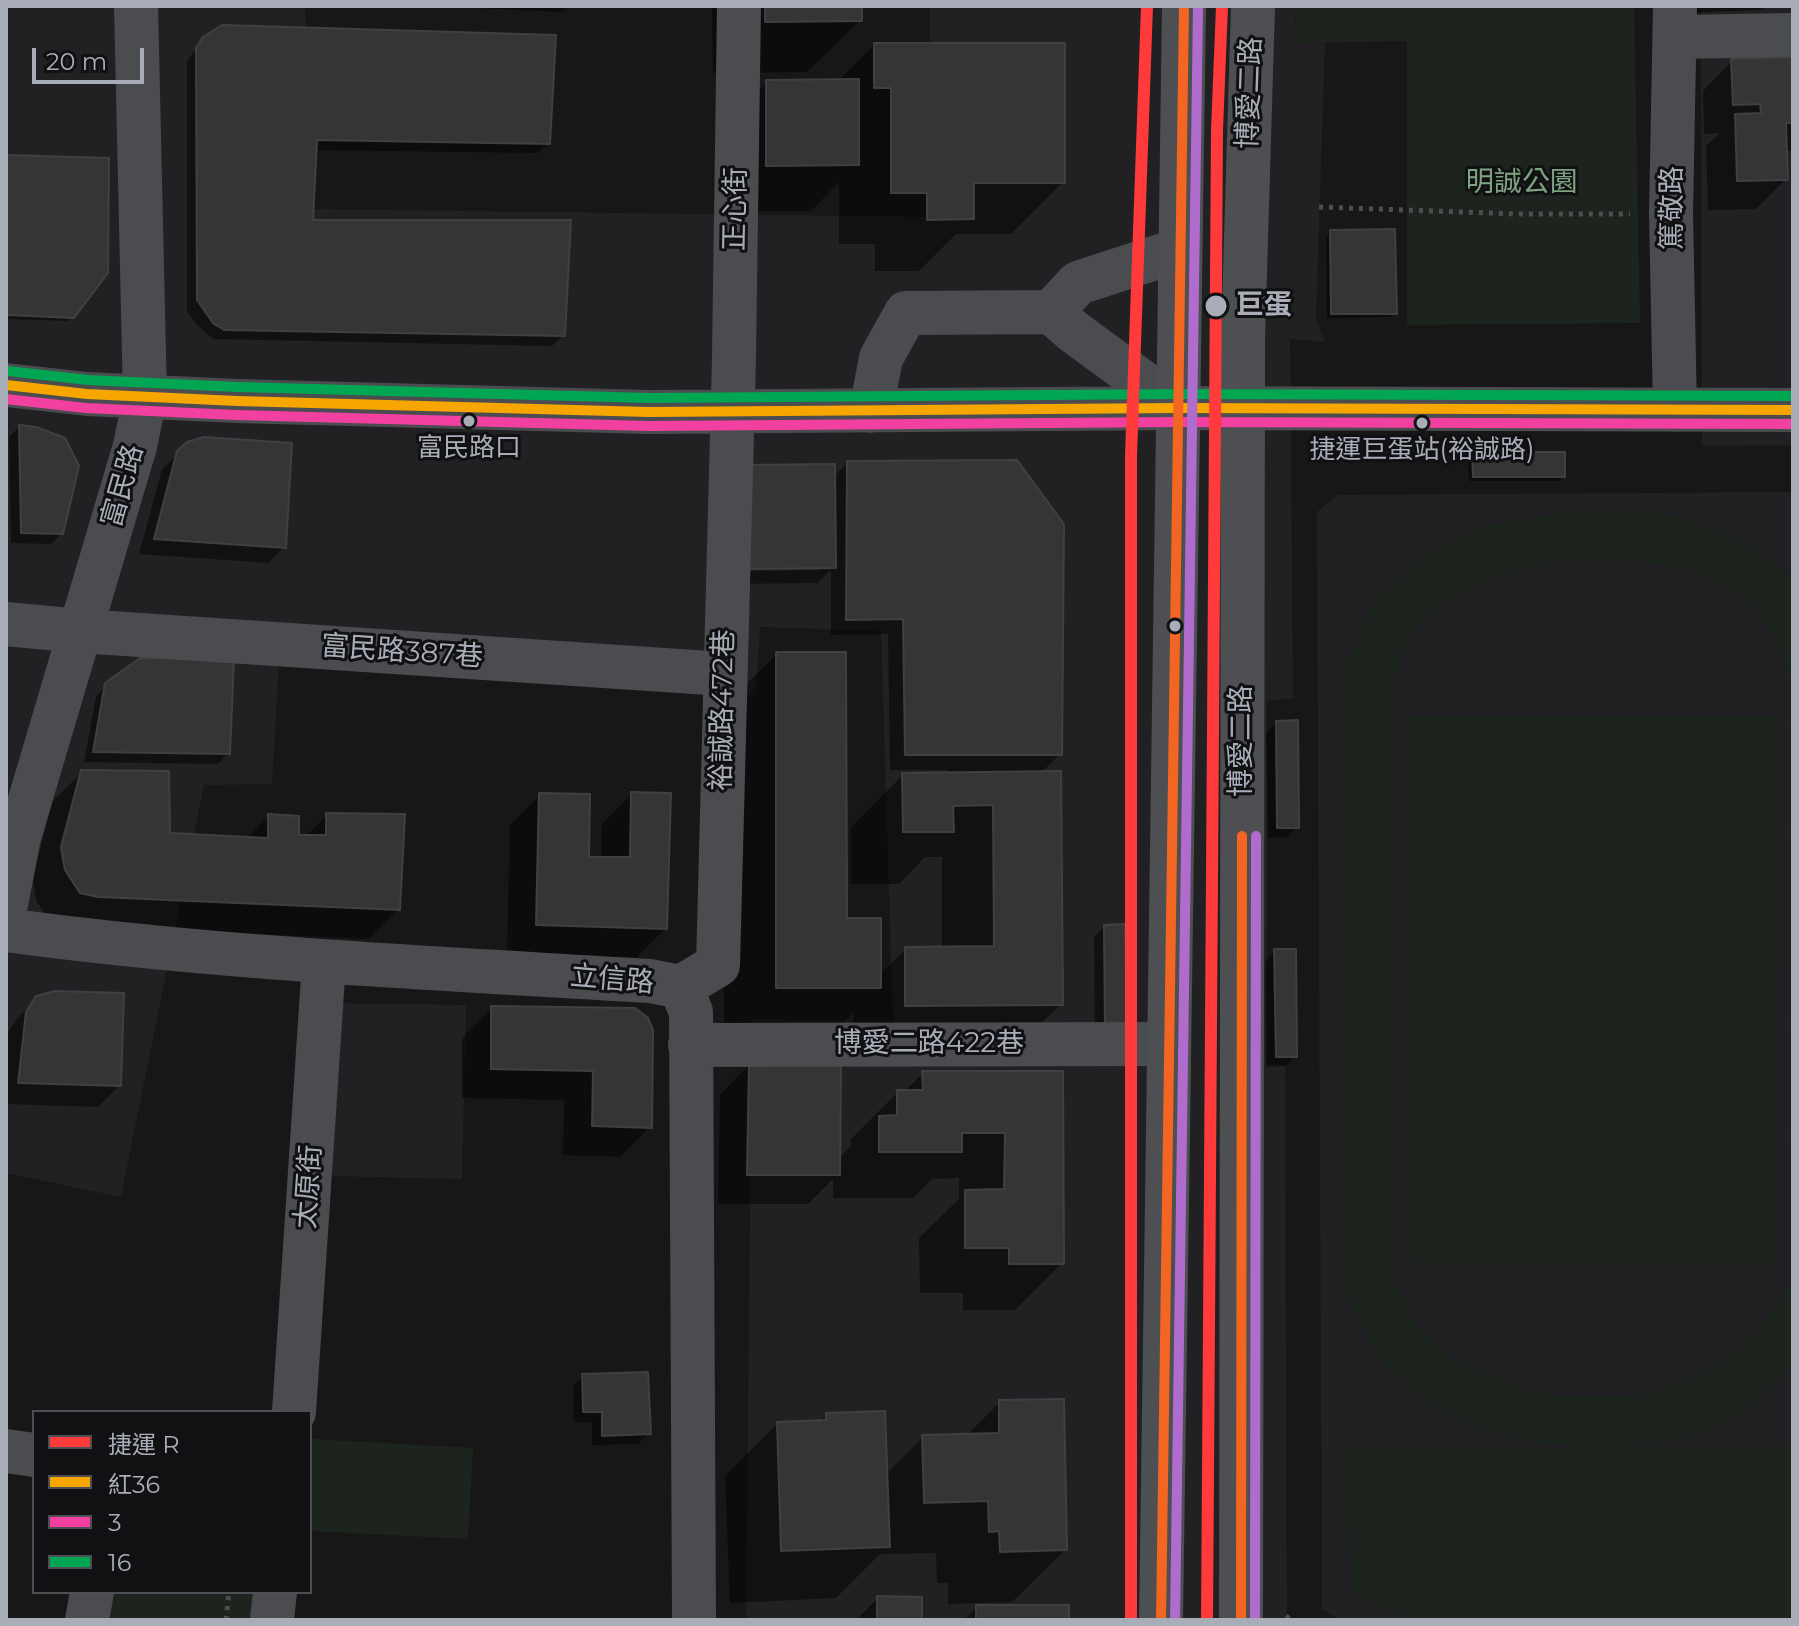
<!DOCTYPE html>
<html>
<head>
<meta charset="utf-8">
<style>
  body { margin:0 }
  #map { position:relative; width:1799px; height:1626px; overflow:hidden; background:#171717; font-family:Montserrat,"Noto Sans TC",sans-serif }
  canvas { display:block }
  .frame { position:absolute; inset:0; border:8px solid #a8adb8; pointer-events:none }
  .legend { position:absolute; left:32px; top:1410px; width:280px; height:184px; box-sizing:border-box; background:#111113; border:2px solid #4d4f55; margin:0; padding:10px 14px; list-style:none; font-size:24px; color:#a8adb8 }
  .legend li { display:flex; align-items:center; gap:16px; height:40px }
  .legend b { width:40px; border:2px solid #4d4f55 }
  .scale { position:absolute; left:32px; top:48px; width:112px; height:36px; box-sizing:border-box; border:4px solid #a8adb8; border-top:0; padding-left:10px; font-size:24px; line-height:28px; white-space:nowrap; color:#a8adb8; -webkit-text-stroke:6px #111113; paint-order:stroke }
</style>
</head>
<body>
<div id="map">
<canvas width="1799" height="1626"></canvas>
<div class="frame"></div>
<ul class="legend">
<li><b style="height:10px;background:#ff3a3a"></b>捷運 R</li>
<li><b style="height:10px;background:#f7a600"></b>紅36</li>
<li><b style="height:10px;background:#f240a1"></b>3</li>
<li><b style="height:10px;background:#00a651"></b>16</li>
</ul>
<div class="scale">20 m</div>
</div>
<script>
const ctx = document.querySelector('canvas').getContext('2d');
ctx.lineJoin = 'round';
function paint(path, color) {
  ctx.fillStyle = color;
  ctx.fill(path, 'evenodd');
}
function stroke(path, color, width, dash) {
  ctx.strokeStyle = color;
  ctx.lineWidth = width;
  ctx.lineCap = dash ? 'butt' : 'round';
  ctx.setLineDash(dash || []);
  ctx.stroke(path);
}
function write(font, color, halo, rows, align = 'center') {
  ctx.font = font + ' Montserrat,"Noto Sans TC",sans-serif';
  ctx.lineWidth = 6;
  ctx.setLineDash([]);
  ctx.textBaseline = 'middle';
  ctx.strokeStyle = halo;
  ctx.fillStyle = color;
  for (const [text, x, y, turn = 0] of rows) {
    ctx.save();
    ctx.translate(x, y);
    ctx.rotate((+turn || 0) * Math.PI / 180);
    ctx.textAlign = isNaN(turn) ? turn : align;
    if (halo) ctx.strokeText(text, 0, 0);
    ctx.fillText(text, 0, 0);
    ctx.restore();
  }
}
paint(new Path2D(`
  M 6,6 L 305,6 L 313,209 L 929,217 L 930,6 L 1295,6 L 1296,43 L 1325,43 L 1316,319 L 1325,342 L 1290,339 L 1293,699 L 1267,700 L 1267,1064 L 1285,1065 L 1287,1620 L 746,1620 L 752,1019 L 893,1023 L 881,631 L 760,627 L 756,695 L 279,664 L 272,784 L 204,785 L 121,1197 L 6,1173 Z
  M 1701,6 L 1793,6 L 1793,445 L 1702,446 Z
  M 1793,492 L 1793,1620 L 1340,1620 L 1322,1609 L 1317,512 L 1338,495 Z
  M 334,1003 L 466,1005 L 462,1179 L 330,1176 Z`), '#212123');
paint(new Path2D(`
  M 1295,6 L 1634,6 L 1640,323 L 1407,325 L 1407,41 L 1296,43 Z
  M 1586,510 L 1678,515 L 1746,544 L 1793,576 L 1793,1363 C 1764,1402 1712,1435 1664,1443 C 1645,1446 1626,1445 1608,1448 L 1793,1447 L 1793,1620 L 1415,1620 L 1351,1591 L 1346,1448 L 1585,1448 L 1529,1441 L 1473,1425 L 1427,1402 L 1381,1361 L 1347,1296 L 1344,671 L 1372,604 L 1418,559 L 1489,524 ZM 1588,559 C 1646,561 1707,563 1753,606 C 1772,624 1781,654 1789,678 L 1791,1284 L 1759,1330 L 1723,1364 L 1683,1383 L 1633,1397 L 1581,1397 L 1537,1393 L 1454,1361 L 1416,1325 L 1396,1285 L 1395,678 C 1399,666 1402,648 1410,638 C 1451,581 1523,566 1588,559 Z
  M 1409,716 L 1775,716 L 1776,1262 L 1411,1263 Z
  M 311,1439 L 473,1448 L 468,1539 L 310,1531 Z
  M 104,1592 L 265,1592 L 262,1620 L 99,1620 Z`), '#1d241e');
paint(new Path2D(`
  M 432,6 L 569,6 L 563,12 Z
  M 712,6 L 860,6 L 860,20 L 807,72 L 713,73 Z
  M 1676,6 L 1766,6 L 1762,10 L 1683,13 Z
  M 204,38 L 548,143 L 538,153 L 314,150 L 311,222 L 563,335 L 552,346 L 213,339 L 196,324 L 187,311 L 187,61 Z
  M 874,45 L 1063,182 L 1011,234 L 956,234 L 919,271 L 875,271 L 875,244 L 839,244 L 839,182 L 811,211 L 720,212 L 720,128 L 767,82 L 838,81 Z
  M 1793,59 L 1793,151 L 1785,151 L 1786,179 L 1756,209 L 1708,210 L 1706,146 L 1720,133 L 1704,134 L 1703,91 L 1732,61 Z
  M 6,157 L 73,316 L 68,321 L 6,319 Z
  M 1330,232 L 1395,313 L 1390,317 L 1327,318 L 1326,237 Z
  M 19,427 L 62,533 L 51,544 L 11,543 L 9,437 Z
  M 179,453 L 284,547 L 268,563 L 139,554 L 162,469 Z
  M 1473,454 L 1563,477 L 1559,481 L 1469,481 L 1468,459 Z
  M 1016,462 L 1062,524 L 1060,754 L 1041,773 L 1059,773 L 1061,1004 L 1008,1056 L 854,1058 L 853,1013 L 827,1040 L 724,1040 L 724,706 L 777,654 L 844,654 L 845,920 L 879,920 L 879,975 L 906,949 L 942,948 L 942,857 L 925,857 L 899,884 L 851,884 L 851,827 L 903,775 L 948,774 L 948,770 L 890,770 L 888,634 L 831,635 L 831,570 L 818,583 L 729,584 L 728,483 L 744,467 L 833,466 L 833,478 L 847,463 ZM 821,566 L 821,570 L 734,571 L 734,567 Z
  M 107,685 L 228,753 L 218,764 L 84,762 L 96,696 Z
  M 1277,722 L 1297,827 L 1287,837 L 1268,838 L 1266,733 Z
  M 82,772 L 168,835 L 246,839 L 269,816 L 297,837 L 305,837 L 327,815 L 398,909 L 368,939 L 68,926 L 50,922 L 36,900 L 33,878 L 52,802 Z
  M 632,794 L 666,928 L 636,958 L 507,954 L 510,825 L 540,795 L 587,859 L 601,859 L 602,824 Z
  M 1104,927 L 1125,1032 L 1095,1042 L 1094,937 Z
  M 1275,951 L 1295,1056 L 1285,1066 L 1266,1067 L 1265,962 Z
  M 37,998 L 119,1086 L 98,1107 L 6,1104 L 6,1035 L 16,1020 Z
  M 492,1008 L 634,1010 L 650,1127 L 620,1157 L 563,1155 L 564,1100 L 462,1098 L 462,1038 Z
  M 749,1065 L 838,1159 L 851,1146 L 851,1139 L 898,1092 L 904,1092 L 923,1073 L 1061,1073 L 1062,1263 L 1015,1310 L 963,1310 L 963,1293 L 920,1293 L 919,1238 L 959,1199 L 959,1178 L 932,1179 L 913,1198 L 833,1198 L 833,1179 L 808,1204 L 718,1204 L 720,1095 Z
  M 583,1376 L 649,1433 L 638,1444 L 592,1445 L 592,1422 L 574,1422 L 573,1386 Z
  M 1000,1402 L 1065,1550 L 1012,1602 L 948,1604 L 948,1583 L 937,1583 L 936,1553 L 880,1554 L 836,1598 L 730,1603 L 725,1476 L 777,1424 L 819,1422 L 826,1415 L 885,1475 L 923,1437 L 966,1436 Z
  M 878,1598 L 920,1620 L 856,1620 Z
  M 977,1607 L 1067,1620 L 964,1620 Z`), '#0007');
const building = new Path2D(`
  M 765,6 L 862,6 L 862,21 L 765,22 Z
  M 222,25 L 556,35 L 550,144 L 317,140 L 313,220 L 571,220 L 565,336 L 224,330 L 213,323 L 197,300 L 196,48 L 203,37 Z
  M 874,43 L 1065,43 L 1065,183 L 974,183 L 974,219 L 927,220 L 927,193 L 891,193 L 891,88 L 874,88 Z
  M 1793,57 L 1793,123 L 1786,123 L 1788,180 L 1737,181 L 1735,114 L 1761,113 L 1760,104 L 1733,105 L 1731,59 Z
  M 859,79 L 859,165 L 766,166 L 766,80 Z
  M 6,155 L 109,158 L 108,273 L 74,318 L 6,315 Z
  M 1395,229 L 1397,314 L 1331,314 L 1330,230 Z
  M 19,425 L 36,427 L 65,438 L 79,466 L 63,534 L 21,533 Z
  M 204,437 L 292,443 L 286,548 L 154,539 L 177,451 L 187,442 Z
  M 1472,452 L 1565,452 L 1565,477 L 1473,477 Z
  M 1017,460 L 1064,524 L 1062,755 L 905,755 L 903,619 L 846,620 L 847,461 Z
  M 835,464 L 836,568 L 744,569 L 743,465 Z
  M 776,652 L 846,652 L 847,918 L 881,918 L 881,988 L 776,988 Z
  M 140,658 L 234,659 L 230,754 L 93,752 L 105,683 Z
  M 1298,720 L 1299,828 L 1277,828 L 1276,721 Z
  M 81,770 L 169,771 L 170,833 L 268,838 L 268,814 L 299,816 L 299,835 L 326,835 L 326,813 L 405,814 L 400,910 L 98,897 L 80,893 L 65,870 L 61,847 Z
  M 1061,771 L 1063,1005 L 905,1006 L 905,947 L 994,946 L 993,805 L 953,806 L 954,832 L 903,832 L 902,773 Z
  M 631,792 L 671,793 L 667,929 L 536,925 L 539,793 L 590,794 L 589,857 L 630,857 Z
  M 1125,924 L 1127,1033 L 1105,1032 L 1104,925 Z
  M 1274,949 L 1296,949 L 1297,1057 L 1276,1057 Z
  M 55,991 L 124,993 L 121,1086 L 18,1083 L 26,1012 L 36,996 Z
  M 491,1006 L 635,1008 L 648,1018 L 653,1030 L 652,1128 L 592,1126 L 593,1071 L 491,1069 Z
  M 749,1063 L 841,1064 L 840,1175 L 747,1175 Z
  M 922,1071 L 1063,1071 L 1064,1264 L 1009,1264 L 1009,1248 L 965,1248 L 965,1190 L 1004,1189 L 1005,1133 L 962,1133 L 962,1152 L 879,1152 L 879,1116 L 897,1115 L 897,1090 L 923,1090 Z
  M 648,1372 L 651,1434 L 602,1436 L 602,1412 L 583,1412 L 582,1374 Z
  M 1064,1399 L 1067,1550 L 1000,1552 L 999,1531 L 989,1532 L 988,1501 L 924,1503 L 922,1435 L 999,1433 L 999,1400 Z
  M 885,1411 L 890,1547 L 781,1551 L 777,1422 L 826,1420 L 826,1413 Z
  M 877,1596 L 922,1597 L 922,1620 L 877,1620 Z
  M 976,1605 L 1069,1605 L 1069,1620 L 976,1620 Z`);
paint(building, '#353536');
stroke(building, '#3f4043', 2);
stroke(new Path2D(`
  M 1319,207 L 1518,214 L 1630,214
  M 1286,1616 L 1291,1620
  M 226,1620 L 229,1592`), '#4d4e52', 5, [4, 6]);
stroke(new Path2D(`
  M 1675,6 L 1671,213 L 1675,410
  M 1675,37 L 1793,35
  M 1051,312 L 1078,283 L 1179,250
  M 6,385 L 87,394 L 237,401 L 649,412 L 1178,408 L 1793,410
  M 871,411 L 881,358 L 906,313 L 1051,312 L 1074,332 L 1178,408
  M 6,624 L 80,631 L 724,674
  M 6,904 L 19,837 L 135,446 L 145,397 L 136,6
  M 6,930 C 219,959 435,968 650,981 L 681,987 L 691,1012 L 694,1620
  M 681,987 L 718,965 L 734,357 L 739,6
  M 690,1045 L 1169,1044
  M 294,1412 L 324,962
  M 6,1451 L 34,1455
  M 87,1620 L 92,1592
  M 272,1620 L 275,1592`), '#4b4c50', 44);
stroke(new Path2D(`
  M 1161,1620 L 1184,6
  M 1241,1620 L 1243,338 L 1253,6`), '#4d4f52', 44);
stroke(new Path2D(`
  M 6,385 L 87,394 L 237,401 L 649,412 L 1178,408 L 1793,410`), '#f7a600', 10);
stroke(new Path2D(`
  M 6,399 L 86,408 L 236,415 L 649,426 L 1178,422 L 1793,424`), '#f240a1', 10);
stroke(new Path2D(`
  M 8,371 L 88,380 L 238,387 L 649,398 L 1178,394 L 1793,396`), '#00a651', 10);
stroke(new Path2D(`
  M 1161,1620 L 1184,6
  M 1241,1620 L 1242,836`), '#f26522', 10);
stroke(new Path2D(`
  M 1175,1620 L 1198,6
  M 1255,1620 L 1256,836`), '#b06ccc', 10);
stroke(new Path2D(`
  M 1131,1620 L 1131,456 L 1147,6
  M 1207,1620 L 1217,130 L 1222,6`), '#ff3a3a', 12);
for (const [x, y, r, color] of [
  [1216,306,12,"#a8adb8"],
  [469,421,7,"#a8adb8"],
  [1422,423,7,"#a8adb8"],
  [1175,626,7,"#a8adb8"]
]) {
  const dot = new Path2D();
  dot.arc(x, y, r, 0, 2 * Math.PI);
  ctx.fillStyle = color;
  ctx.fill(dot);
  stroke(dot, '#111113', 3);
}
write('26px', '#a8adb8', '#111113', [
  ["富民路口",469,448],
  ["捷運巨蛋站(裕誠路)",1422,450]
]);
write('28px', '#a8adb8', '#111113', [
  ["博愛二路",1250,93,-88],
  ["篤敬路",1673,208,-90],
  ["正心街",736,209,-89],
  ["富民路",123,486,-74],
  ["富民路387巷",402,652,4],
  ["裕誠路472巷",723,710,-89],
  ["博愛二路",1242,741,-90],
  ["立信路",612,980,5],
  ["博愛二路422巷",929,1044],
  ["太原街",309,1187,-86]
]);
write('28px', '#7fa381', '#111113', [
  ["明誠公園",1522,183]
]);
write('bold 28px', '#a8adb8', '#111113', [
  ["巨蛋",1236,306]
], 'left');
</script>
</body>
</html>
